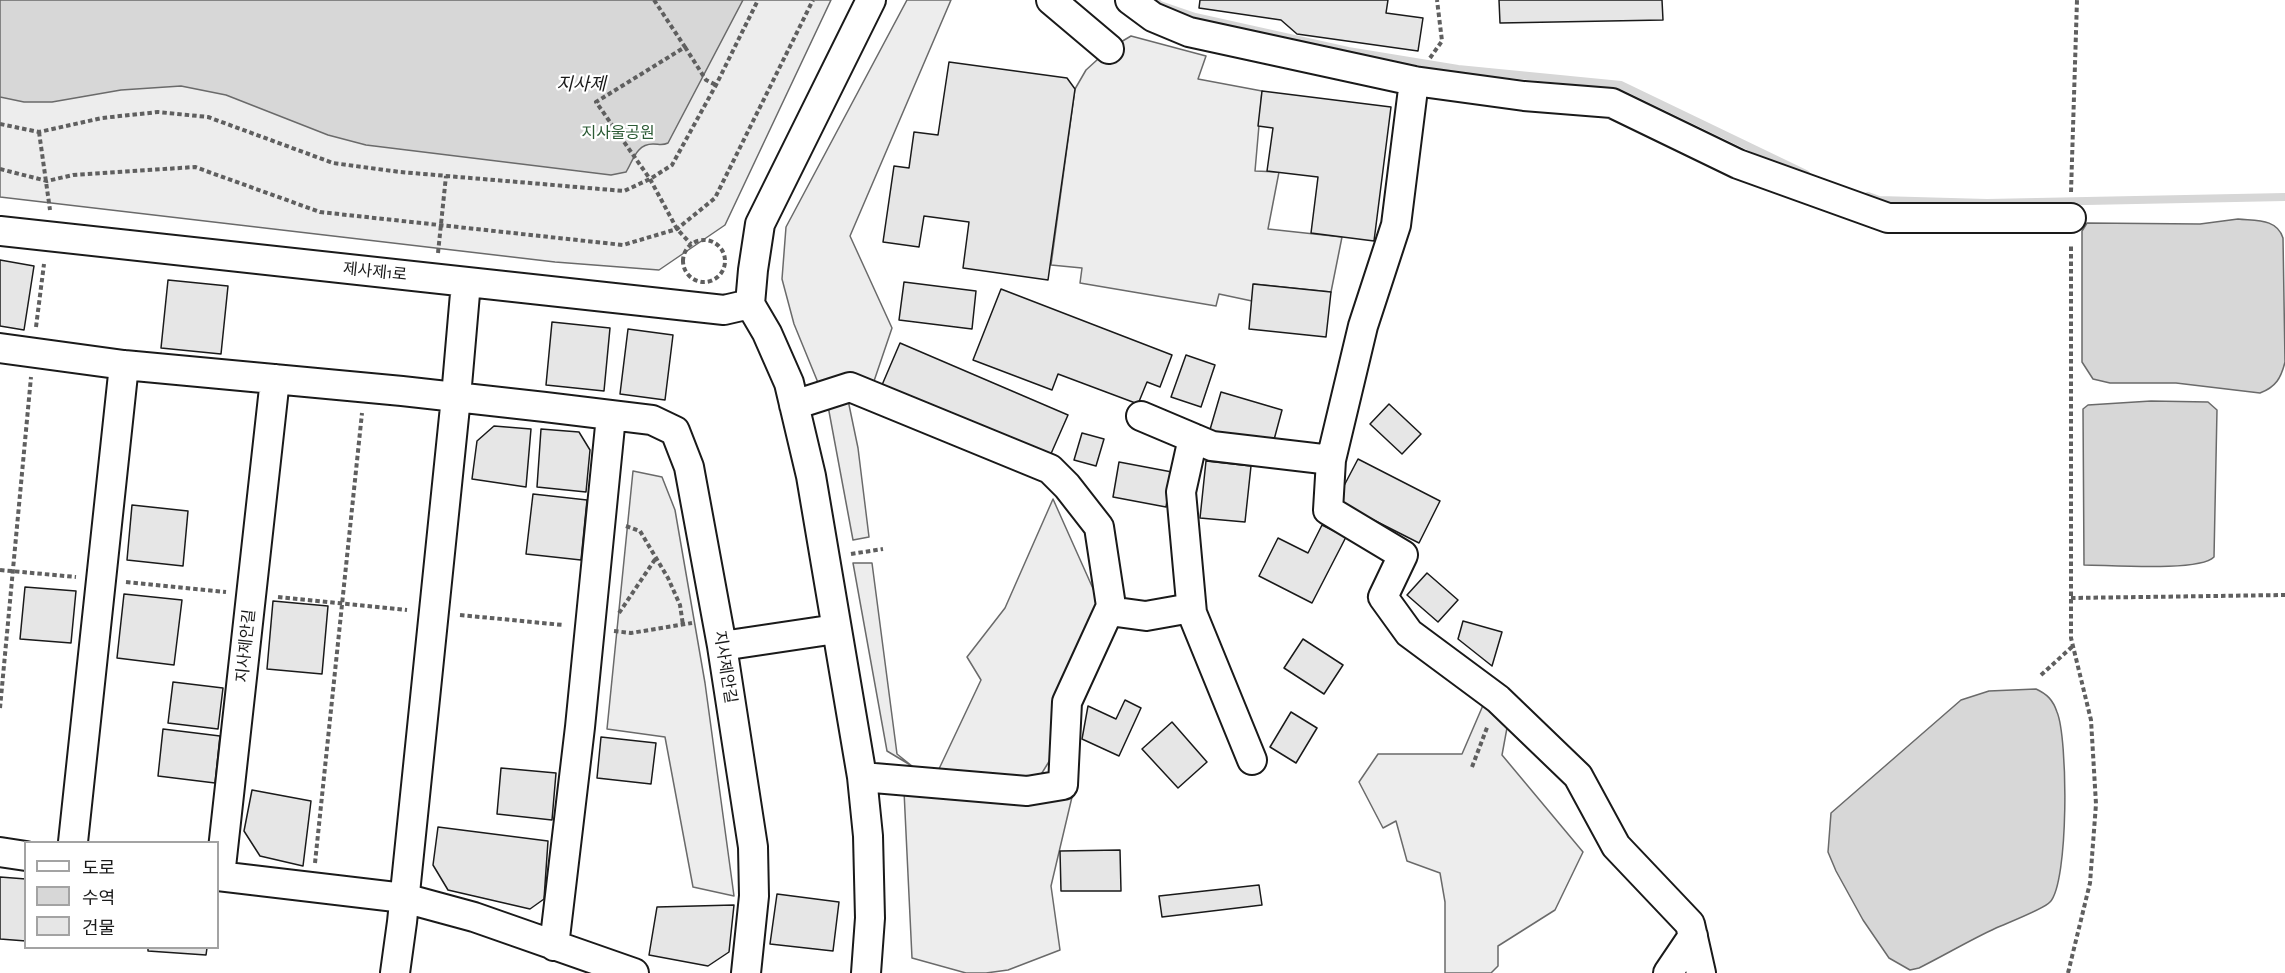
<!DOCTYPE html>
<html>
<head>
<meta charset="utf-8">
<style>
  body { margin:0 }
  #map { position:relative; width:2285px; height:973px; overflow:hidden; background:#fff; font-family:"Alegreya Sans","Noto Sans KR",sans-serif }
  canvas { display:block }
  .legend { position:absolute; left:24px; top:841px; width:195px; height:108px; box-sizing:border-box; background:#fff; border:2px solid #a3a3a3; margin:0; padding:8px 10px; list-style:none; font-size:18px; color:#1a1a1a }
  .legend li { display:flex; align-items:center; gap:12px; height:30px }
  .legend b { width:30px; border:2px solid #a3a3a3 }
</style>
</head>
<body>
<div id="map">
<canvas width="2285" height="973"></canvas>
<ul class="legend">
<li><b style="height:8px;background:#fff"></b>도로</li>
<li><b style="height:16px;background:#d7d7d7"></b>수역</li>
<li><b style="height:16px;background:#e6e6e6"></b>건물</li>
</ul>
</div>
<script>
const ctx = document.querySelector('canvas').getContext('2d');
ctx.lineJoin = 'round';
function paint(path, color) {
  ctx.fillStyle = color;
  ctx.fill(path, 'evenodd');
}
function stroke(path, color, width, dash) {
  ctx.strokeStyle = color;
  ctx.lineWidth = width;
  ctx.lineCap = dash ? 'butt' : 'round';
  ctx.setLineDash(dash || []);
  ctx.stroke(path);
}
function write(font, color, halo, rows, align = 'center') {
  ctx.font = font + ' "Alegreya Sans","Noto Sans KR",sans-serif';
  ctx.lineWidth = 4.5;
  ctx.setLineDash([]);
  ctx.textBaseline = 'middle';
  ctx.strokeStyle = halo;
  ctx.fillStyle = color;
  for (const [text, x, y, turn = 0] of rows) {
    ctx.save();
    ctx.translate(x, y);
    ctx.rotate((+turn || 0) * Math.PI / 180);
    ctx.textAlign = isNaN(turn) ? turn : align;
    if (halo) ctx.strokeText(text, 0, 0);
    ctx.fillText(text, 0, 0);
    ctx.restore();
  }
}
const built = new Path2D(`
  M 0,0 L 831,0 L 725,225 L 659,270 L 555,262 L 0,197 Z
  M 907,0 L 951,0 L 850,236 L 892,328 L 872,387 L 821,390 L 794,324 L 782,279 L 786,227 Z
  M 1131,36 L 1206,56 L 1198,79 L 1262,91 L 1255,171 L 1279,172 L 1268,229 L 1342,237 L 1331,292 L 1254,284 L 1252,301 L 1219,294 L 1216,306 L 1080,283 L 1082,268 L 1051,265 L 1075,89 L 1086,70 L 1109,49 Z
  M 848,400 L 858,448 L 869,537 L 853,540 L 828,406 Z
  M 633,471 L 662,477 L 675,510 L 705,683 L 734,896 L 693,887 L 665,737 L 607,729 Z
  M 1053,499 L 1099,602 L 1058,747 L 1037,781 L 938,771 L 981,680 L 967,657 L 1005,608 Z
  M 853,563 L 872,563 L 897,754 L 912,766 L 887,751 Z
  M 1484,703 L 1509,717 L 1502,755 L 1583,852 L 1555,910 L 1498,946 L 1498,966 L 1491,973 L 1445,973 L 1445,902 L 1440,873 L 1407,861 L 1396,821 L 1383,828 L 1359,782 L 1378,754 L 1462,754 Z
  M 904,791 L 975,801 L 1072,797 L 1051,886 L 1060,950 L 1008,970 L 986,973 L 966,973 L 912,958 Z`);
paint(built, '#ededed');
stroke(built, '#6a6a6a', 1.5);
const water = new Path2D(`
  M 0,0 L 743,0 L 668,143 C 662,146 659,144 653,144 C 636,144 633,161 626,172 L 611,175 L 366,145 L 328,135 L 226,95 L 181,86 L 121,90 L 52,102 L 24,102 L 0,97 Z
  M 2238,219 C 2255,221 2277,218 2283,238 L 2285,362 C 2281,378 2276,387 2260,393 L 2176,383 L 2110,383 L 2093,379 L 2082,362 L 2082,231 L 2087,223 L 2200,224 Z
  M 2151,401 L 2208,402 L 2217,410 L 2214,557 C 2199,572 2109,565 2084,565 L 2083,409 L 2088,405 Z
  M 2036,689 C 2047,694 2053,700 2057,712 C 2068,738 2069,882 2050,902 C 2044,909 2007,923 1996,928 C 1970,940 1945,955 1919,968 L 1910,970 L 1889,958 L 1863,920 L 1836,871 L 1828,852 L 1831,813 L 1961,700 L 1989,691 Z`);
paint(water, '#d7d7d7');
stroke(water, '#6a6a6a', 1.5);
stroke(new Path2D(`
  M 1154,0 L 1160,5 L 1195,17 L 1348,51 L 1458,69 L 1621,85 L 1806,174
  M 1868,196 L 1879,200 L 1987,203 L 2285,197`), '#d7d7d7', 8);
const building = new Path2D(`
  M 1200,0 L 1388,0 L 1386,13 L 1423,18 L 1418,51 L 1297,34 L 1281,20 L 1199,8 Z
  M 1499,0 L 1662,0 L 1663,20 L 1500,23 Z
  M 949,62 L 1067,78 L 1075,89 L 1048,280 L 963,268 L 969,222 L 924,216 L 919,247 L 883,242 L 894,166 L 909,168 L 914,132 L 938,135 Z
  M 1262,91 L 1391,107 L 1374,241 L 1311,233 L 1318,177 L 1267,171 L 1273,128 L 1258,126 Z
  M 0,260 L 34,266 L 24,330 L 0,326 Z
  M 168,280 L 228,286 L 221,354 L 161,348 Z
  M 904,282 L 976,291 L 972,329 L 899,320 Z
  M 1253,284 L 1331,292 L 1326,337 L 1249,329 Z
  M 1001,289 L 1172,355 L 1160,387 L 1147,382 L 1138,404 L 1058,374 L 1052,390 L 973,360 Z
  M 552,322 L 610,328 L 604,391 L 546,385 Z
  M 628,329 L 673,335 L 665,400 L 620,394 Z
  M 900,343 L 1068,415 L 1050,456 L 882,385 Z
  M 1186,355 L 1215,365 L 1201,407 L 1171,397 Z
  M 1221,392 L 1282,410 L 1271,451 L 1209,433 Z
  M 1389,404 L 1421,434 L 1402,454 L 1370,424 Z
  M 494,426 L 531,429 L 526,487 L 472,479 L 477,441 Z
  M 541,429 L 579,432 L 590,450 L 586,492 L 537,487 Z
  M 1082,433 L 1104,439 L 1096,466 L 1074,460 Z
  M 1358,459 L 1440,501 L 1419,543 L 1336,501 Z
  M 1206,461 L 1251,466 L 1245,522 L 1200,518 Z
  M 1119,462 L 1172,472 L 1166,507 L 1113,497 Z
  M 533,494 L 587,500 L 581,560 L 526,554 Z
  M 132,505 L 188,511 L 183,566 L 127,560 Z
  M 1322,525 L 1346,537 L 1312,603 L 1259,576 L 1278,538 L 1308,553 Z
  M 1427,573 L 1458,600 L 1438,622 L 1407,595 Z
  M 25,587 L 76,591 L 71,643 L 20,639 Z
  M 124,594 L 182,600 L 174,665 L 117,658 Z
  M 273,601 L 328,606 L 322,674 L 267,669 Z
  M 1463,621 L 1502,632 L 1492,666 L 1458,639 Z
  M 1303,639 L 1343,665 L 1324,694 L 1284,668 Z
  M 173,682 L 223,688 L 218,729 L 168,723 Z
  M 1125,700 L 1141,708 L 1119,756 L 1082,739 L 1088,706 L 1116,719 Z
  M 1291,712 L 1317,728 L 1296,763 L 1270,747 Z
  M 1172,722 L 1207,762 L 1178,788 L 1142,749 Z
  M 163,729 L 220,736 L 215,783 L 158,776 Z
  M 601,737 L 656,743 L 651,784 L 597,778 Z
  M 501,768 L 556,773 L 552,820 L 497,814 Z
  M 252,790 L 311,801 L 303,866 L 260,856 L 244,831 Z
  M 438,827 L 548,841 L 544,899 L 530,909 L 448,890 L 433,865 Z
  M 1120,850 L 1121,891 L 1061,891 L 1060,851 Z
  M 0,877 L 26,879 L 26,941 L 0,939 Z
  M 1259,885 L 1262,905 L 1162,917 L 1159,896 Z
  M 777,894 L 839,902 L 833,951 L 770,944 Z
  M 734,905 L 729,952 L 708,966 L 649,955 L 657,907 Z
  M 148,948 L 207,948 L 206,955 L 148,951 Z`);
paint(building, '#e6e6e6');
stroke(building, '#1a1a1a', 1.5);
const minor = new Path2D(`
  M 1051,0 L 1109,49
  M 1130,0 L 1153,17 L 1189,32 L 1414,81 L 1524,96 L 1612,103 L 1738,164 L 1888,218 L 2071,218
  M 0,231 L 724,310 L 750,304
  M 0,348 L 124,365 L 402,391 L 545,407 L 652,420 L 675,431 L 689,467 L 722,646 L 753,847 L 754,896 L 746,973
  M 794,405 L 850,387 L 1050,469 L 1067,486 L 1099,527 L 1111,606 L 1067,702 L 1063,785 L 1027,791 L 862,777
  M 1141,416 L 1212,446 L 1331,460 L 1363,326 L 1396,225 L 1414,81
  M 1193,438 L 1181,492 L 1192,613 L 1252,760
  M 1331,460 L 1328,510 L 1403,555 L 1383,597 L 1409,633 L 1498,699 L 1578,776 L 1616,846 L 1690,924 L 1701,973
  M 1109,611 L 1146,616 L 1191,608
  M 722,646 L 836,629
  M 73,842 L 124,365
  M 0,852 L 26,856
  M 218,876 L 404,898 L 474,917 L 634,973
  M 220,876 L 275,379
  M 554,946 L 580,727 L 611,416
  M 395,973 L 402,922 L 456,397 L 466,282
  M 866,973 L 870,918 L 868,836 L 862,777 L 811,476 L 789,383 L 767,333 L 750,304 L 753,270 L 760,224 L 871,0
  M 1668,973 L 1693,936`);
stroke(minor, '#1a1a1a', 32);
stroke(new Path2D(`
  M 654,0 L 685,47 L 596,102 L 650,179 L 677,229 L 691,244
  M 685,47 L 706,80 L 716,85
  M 1430,58 L 1442,41 L 1437,0
  M 0,124 L 39,132 L 102,118 L 158,112 L 208,117 L 333,163 L 400,172 L 624,191 L 650,179 L 672,165 L 716,85 L 758,0
  M 39,132 L 50,210
  M 0,169 L 47,181 L 73,175 L 195,167 L 320,212 L 623,245 L 677,229 L 715,198 L 813,0
  M 2071,192 L 2077,0
  M683 261a21 21 0 1 1 42 0a21 21 0 1 1-42 0Z
  M 438,253 L 446,176
  M 36,327 L 44,264
  M 626,526 L 640,531 L 668,578 L 680,605 L 683,625
  M 851,554 L 883,549
  M 0,570 L 76,577
  M 126,582 L 226,592
  M 278,597 L 407,610
  M 2071,598 L 2285,595
  M 619,613 L 656,558
  M 460,615 L 563,625
  M 614,631 L 631,633 L 692,623
  M 2041,675 L 2073,646
  M 0,708 L 31,377
  M 1472,767 L 1488,725
  M 315,863 L 362,413
  M 2068,973 L 2090,883 L 2096,804 L 2091,720 L 2071,638 L 2071,244`), '#5f5f5f', 4, [4.5, 3]);
stroke(minor, '#fff', 28);
write('16px', '#2b5a34', '#fff', [
  ["지사울공원",618,133]
]);
write('16px', '#1a1a1a', '#fff', [
  ["제사제1로",375,272,6],
  ["지사제안길",246,646,-84],
  ["지사제안길",725,667,81]
]);
write('italic 18px', '#1a1a1a', '#fff', [
  ["지사제",581,85]
]);
</script>
</body>
</html>
